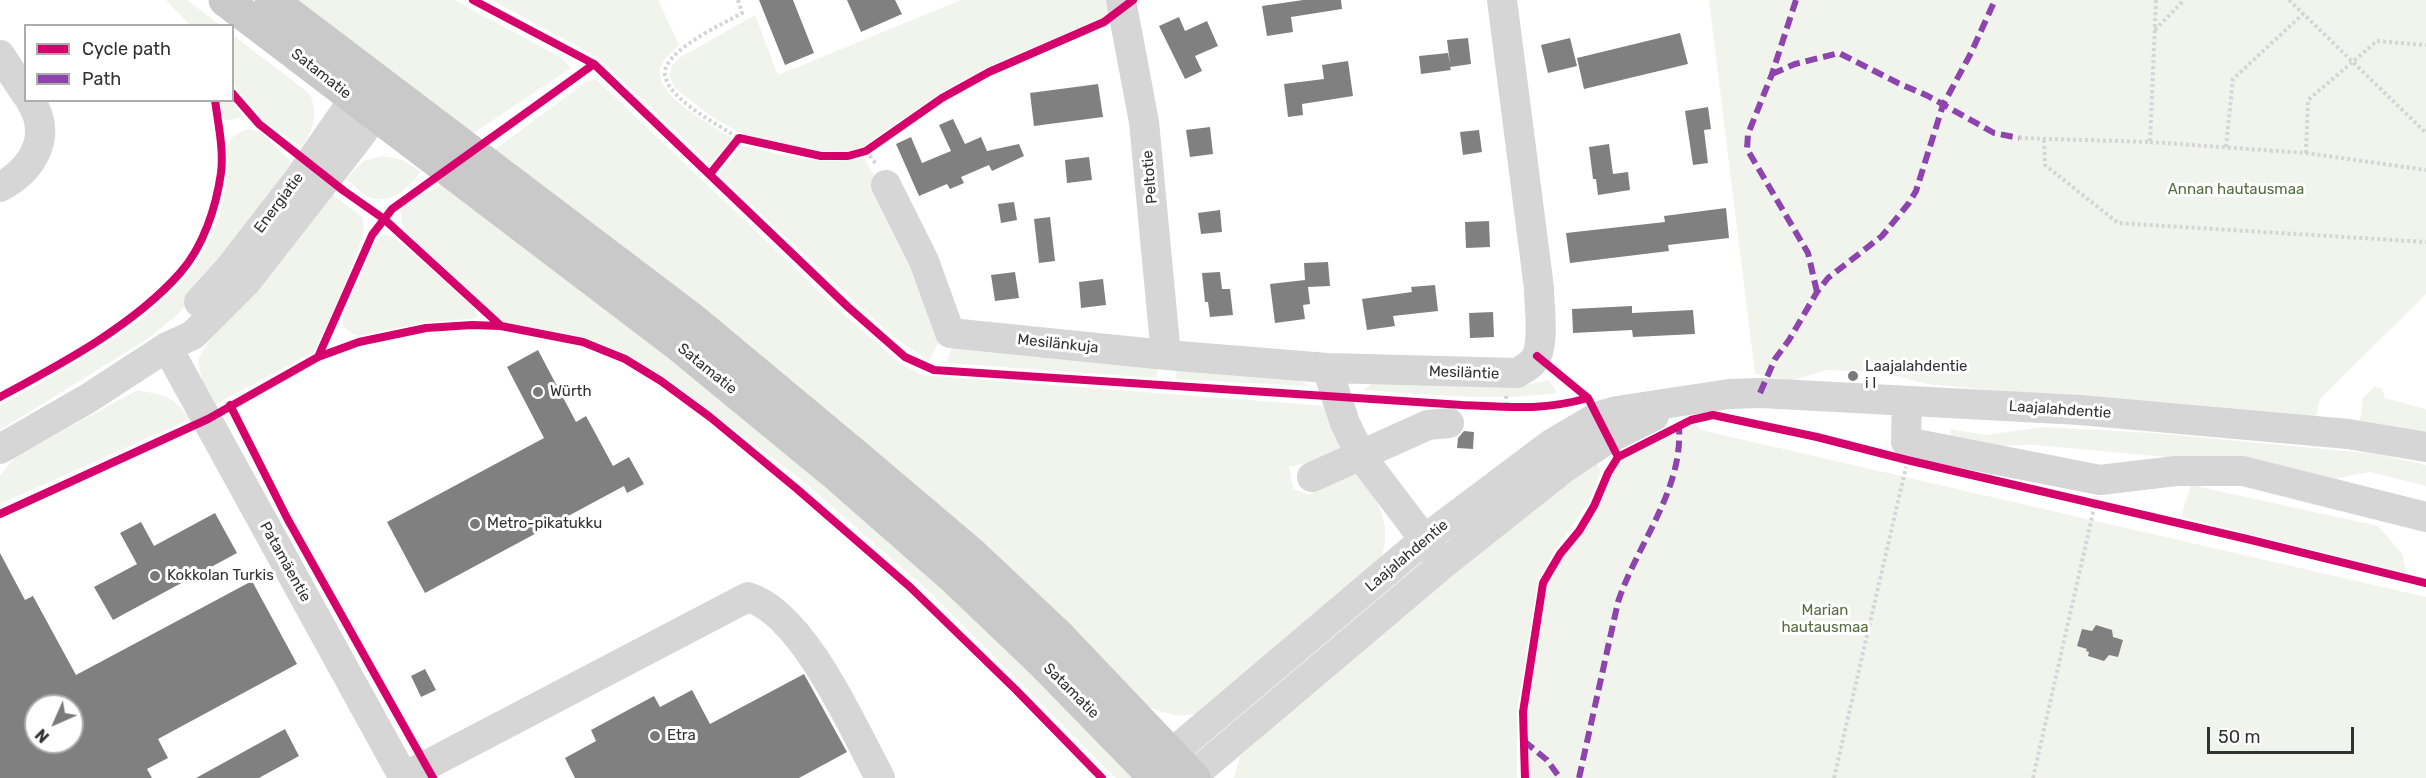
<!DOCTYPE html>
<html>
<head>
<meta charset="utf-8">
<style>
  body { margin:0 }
  #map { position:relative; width:2426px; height:778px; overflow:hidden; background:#fff; font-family:Rubik,sans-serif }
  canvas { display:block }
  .legend { position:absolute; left:24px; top:24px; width:210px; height:78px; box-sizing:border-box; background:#fff; border:2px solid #adadad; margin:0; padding:8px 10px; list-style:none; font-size:18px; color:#323232 }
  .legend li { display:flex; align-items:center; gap:12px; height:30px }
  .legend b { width:30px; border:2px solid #adadad }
  .north { position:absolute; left:24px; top:694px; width:60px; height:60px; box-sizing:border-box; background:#fff; border:2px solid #adadad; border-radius:50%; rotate:225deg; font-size:16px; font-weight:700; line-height:24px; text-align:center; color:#323232 }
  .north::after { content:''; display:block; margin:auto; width:21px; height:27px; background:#7a7a7a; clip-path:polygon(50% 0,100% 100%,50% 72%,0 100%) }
  .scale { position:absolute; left:2207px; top:727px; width:147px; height:27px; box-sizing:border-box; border:3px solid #323232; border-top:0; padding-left:8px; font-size:18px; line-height:21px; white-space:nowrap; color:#323232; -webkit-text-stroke:4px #fff; paint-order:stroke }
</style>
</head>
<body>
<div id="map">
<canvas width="2426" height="778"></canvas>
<ul class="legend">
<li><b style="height:8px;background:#d6006c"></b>Cycle path</li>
<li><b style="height:8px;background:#8e44ad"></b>Path</li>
</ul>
<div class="north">N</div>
<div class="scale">50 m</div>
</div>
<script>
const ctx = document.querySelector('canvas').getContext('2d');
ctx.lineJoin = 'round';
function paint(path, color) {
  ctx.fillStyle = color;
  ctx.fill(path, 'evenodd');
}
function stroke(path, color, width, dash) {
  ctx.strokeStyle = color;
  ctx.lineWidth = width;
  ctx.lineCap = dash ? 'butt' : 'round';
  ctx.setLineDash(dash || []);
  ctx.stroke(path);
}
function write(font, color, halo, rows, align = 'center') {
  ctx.font = font + ' Rubik,sans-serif';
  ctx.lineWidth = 6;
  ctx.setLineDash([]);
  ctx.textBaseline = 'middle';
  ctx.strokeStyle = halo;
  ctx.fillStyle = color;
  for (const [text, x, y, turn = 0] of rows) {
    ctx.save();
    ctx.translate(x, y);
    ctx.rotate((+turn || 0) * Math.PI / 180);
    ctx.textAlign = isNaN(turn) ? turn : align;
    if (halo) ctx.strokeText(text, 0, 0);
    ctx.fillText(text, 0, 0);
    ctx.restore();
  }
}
paint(new Path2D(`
  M 166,0 L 187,0 L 220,25 L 190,25 Z
  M 287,0 L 454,0 L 562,58 L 571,68 L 468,137 Z
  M 492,0 L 658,0 L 679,45 C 671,53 658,63 660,76 C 663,100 714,126 733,139 L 710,164 L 598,58 Z
  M 961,0 L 1112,0 L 1115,8 L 1103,18 L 986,68 L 940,93 L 863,147 L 847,152 L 821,151 L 743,135 L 709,115 L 675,88 L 670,76 L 671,67 L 679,58 L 755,15 L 778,75 Z
  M 1709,0 L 2426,0 L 2426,294 L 2320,399 L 2315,420 L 1927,384 L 1882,372 L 1826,370 L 1792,381 L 1755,374 Z
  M 233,35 L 310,94 C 318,114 314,130 302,147 L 264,121 L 233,84 Z
  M 596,79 L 842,313 L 901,364 L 922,375 L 1326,406 L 1347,454 L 1289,467 L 1293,489 L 1310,495 L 1328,480 L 1358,463 C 1375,501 1397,525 1378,565 L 1201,713 L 1178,716 L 1150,708 L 1075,629 L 986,544 L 866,447 L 489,154 L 586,82 Z
  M 219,101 L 232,101 L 244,117 L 223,121 Z
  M 250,129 L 262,133 L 291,162 L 264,206 L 225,258 L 177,315 L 146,340 L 0,430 L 0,406 C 66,368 159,322 200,257 C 216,230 225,203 227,171 C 228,164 226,155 227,148 C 229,137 239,131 250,129 Z
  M 742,146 C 782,154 824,168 864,157 L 881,189 L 943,334 L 929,361 L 892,336 L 718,174 Z
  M 383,156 L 402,160 L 421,171 C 409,187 392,206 369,197 C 361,193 353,184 346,179 L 363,161 Z
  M 441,184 L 664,349 L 948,585 L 1141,778 L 1116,778 L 933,595 L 803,481 L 664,377 L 627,354 L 583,337 L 502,322 L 407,233 L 402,224 L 400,209 L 404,205 Z
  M 332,194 L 363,218 L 364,228 L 362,239 L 341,295 L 314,352 L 216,404 L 202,381 L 198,359 L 209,341 Z
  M 386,235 L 394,237 L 475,308 L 477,316 L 473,319 L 427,322 L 359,336 L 348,331 L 343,325 L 343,317 L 374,245 L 381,236 Z
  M 953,344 L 1158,363 L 1157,378 L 946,363 Z
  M 1176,366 L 1296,374 L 1308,386 L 1176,379 Z
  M 1377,380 L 1517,387 L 1549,380 L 1557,393 C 1492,402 1427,394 1363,390 Z
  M 2374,387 L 2382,389 L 2385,398 L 2426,409 L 2426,433 L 2360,421 L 2363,398 Z
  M 137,390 C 165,396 173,395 190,419 L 0,504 L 0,476 L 14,458 Z
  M 1691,420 L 1701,430 L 2426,597 L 2426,778 L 1525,778 L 1523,712 L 1543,583 L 1560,554 L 1579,531 L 1594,506 L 1608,473 L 1618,457 Z
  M 2043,427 L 2155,433 L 2377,454 L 2426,465 L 2426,486 L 2370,472 L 2332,479 L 2178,458 L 2035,445 L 1990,446 L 1951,438 L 1951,429 L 1985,435 Z
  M 1595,457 L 1601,472 L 1588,503 L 1555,550 L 1538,580 L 1517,710 L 1517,778 L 1234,778 L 1240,756 L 1443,579 Z
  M 2191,485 L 2378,526 L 2403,555 L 2406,573 L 2181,517 Z`), '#f1f4ed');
paint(new Path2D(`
  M 759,0 L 793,0 L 814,53 L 785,65 Z
  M 847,0 L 895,0 L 902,14 L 861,32 Z
  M 1303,0 L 1341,0 L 1342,9 L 1291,17 L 1293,32 L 1267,36 L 1262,6 Z
  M 1179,17 L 1185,31 L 1207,21 L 1218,46 L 1195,56 L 1202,71 L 1185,79 L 1159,26 Z
  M 1680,33 L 1688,64 L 1584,89 L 1577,58 Z
  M 1468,38 L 1471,64 L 1450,67 L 1451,70 L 1421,74 L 1419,56 L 1448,53 L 1450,64 L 1447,40 Z
  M 1570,38 L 1577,66 L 1548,73 L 1541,45 Z
  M 1348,61 L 1353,96 L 1302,104 L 1303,115 L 1288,117 L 1284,84 L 1324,79 L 1322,65 Z
  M 1098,84 L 1103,117 L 1034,126 L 1030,93 Z
  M 1708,107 L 1711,129 L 1704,130 L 1708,163 L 1693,165 L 1685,111 Z
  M 953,119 L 965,144 L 981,137 L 987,151 L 1019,144 L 1024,156 L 992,171 L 989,165 L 961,177 L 964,183 L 950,189 L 947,184 L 919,196 L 896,144 L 911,137 L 922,163 L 951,151 L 939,125 Z
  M 1210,127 L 1213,154 L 1190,157 L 1186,130 Z
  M 1479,130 L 1482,152 L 1463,155 L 1460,132 Z
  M 1609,144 L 1613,174 L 1628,172 L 1630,190 L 1598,195 L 1596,179 L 1593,179 L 1589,147 Z
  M 1089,157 L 1092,180 L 1067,183 L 1065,160 Z
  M 1014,202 L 1017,220 L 1001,223 L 998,204 Z
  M 1726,208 L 1729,238 L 1668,245 L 1669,251 L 1570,263 L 1566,233 L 1665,222 L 1664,216 Z
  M 1220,210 L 1222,232 L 1201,234 L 1198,213 Z
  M 1050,217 L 1055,261 L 1039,263 L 1034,219 Z
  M 1489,221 L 1490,247 L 1466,248 L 1465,222 Z
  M 1328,262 L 1330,286 L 1308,287 L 1310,304 L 1303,305 L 1305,319 L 1275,323 L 1270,284 L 1305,280 L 1304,263 Z
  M 1015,272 L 1019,298 L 995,301 L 991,275 Z
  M 1220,272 L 1222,289 L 1230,289 L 1233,315 L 1210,317 L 1208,302 L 1205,302 L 1202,273 Z
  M 1103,279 L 1106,305 L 1081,308 L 1079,282 Z
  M 1435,285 L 1438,311 L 1393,316 L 1395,326 L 1367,330 L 1362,299 L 1412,292 L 1411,287 Z
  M 1632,306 L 1632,313 L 1693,310 L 1695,334 L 1633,337 L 1632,330 L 1573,333 L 1572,309 Z
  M 1493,312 L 1494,337 L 1470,338 L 1469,313 Z
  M 538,350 L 576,422 L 586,416 L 613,466 L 629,457 L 644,484 L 627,493 L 624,486 L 425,593 L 387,522 L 544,438 L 507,367 Z
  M 1464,431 L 1474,432 L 1473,449 L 1457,448 L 1458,438 Z
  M 215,513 L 237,553 L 113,620 L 94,587 L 137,564 L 120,533 L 141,522 L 154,546 Z
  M 0,553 L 25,600 L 33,596 L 76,675 L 252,581 L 297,664 L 158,739 L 168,758 L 147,769 L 152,778 L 0,778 ZM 36,706 L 72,706 L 72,742 L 36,742 Z
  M 2096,625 L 2112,630 L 2113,637 L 2123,640 L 2118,657 L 2109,655 L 2104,661 L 2088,656 L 2089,652 L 2086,651 L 2087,649 L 2077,646 L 2082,629 L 2092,631 Z
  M 425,669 L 436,690 L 421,697 L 411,676 Z
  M 804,674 L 847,752 L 799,778 L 575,778 L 565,758 L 596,741 L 591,730 L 654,696 L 660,707 L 692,690 L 710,724 Z
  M 285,729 L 299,756 L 259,778 L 196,778 Z`), '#808080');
stroke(new Path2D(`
  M 738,0 L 742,13 C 721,25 679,44 667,65 C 652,92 722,127 739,138
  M 2289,0 L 2426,133
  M 2155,30 L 2184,0
  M 2019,138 L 2150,142 L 2156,0
  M 2044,140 L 2045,165 L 2118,223 L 2426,242
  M 2150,142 L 2306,153 L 2426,170
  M 2226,147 L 2233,79 L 2303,14
  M 866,151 L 877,165
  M 2306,153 L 2308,100 L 2377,41 L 2426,45
  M 1506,396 L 1507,407
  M 1834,778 L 1906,467
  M 2033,778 L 2095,504`), '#d5d5d5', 4, [3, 3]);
stroke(new Path2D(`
  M 1121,0 L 1144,122 L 1166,355
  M 0,55 L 26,94
  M 886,185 L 924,261 L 950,333 L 1166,355 L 1327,368 L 1517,373 C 1524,369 1530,366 1535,359 C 1545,344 1539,306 1539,288 L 1502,0
  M 0,187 C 34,169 53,135 30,100
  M 199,302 L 229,269 L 295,184 L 354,99 L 375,88
  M 167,347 L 404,778
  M 1327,368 L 1345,423 L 1361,456 L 1436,555
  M 1907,401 L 1906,442 L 2100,480 L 2176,471 L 2243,471 L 2426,517
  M 0,449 L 87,399 L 167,347 L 193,335 L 246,282 L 356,141 L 375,115 L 381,92
  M 1312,477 L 1428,425 L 1449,423
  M 1165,776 L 1171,754 L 1425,539 L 1550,445 L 1599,416 L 1617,411 L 1729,394 L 1760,393 L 2080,410 L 2348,434 L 2426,447
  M 404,777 L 748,597 C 804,614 853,728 880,778
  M 1190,778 L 1443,564 L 1564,468 L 1609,438 L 1654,416`), '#d6d6d6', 30);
stroke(new Path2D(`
  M 225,0 L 676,343 L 839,477 L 954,578 L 1043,663 L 1155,778
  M 271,0 L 693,320 L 855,455 L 972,554 L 1060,637 L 1194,778`), '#c9c9c9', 33);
stroke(new Path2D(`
  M 1796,0 L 1772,74 L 1748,134 L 1747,149 L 1808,253 L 1817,292
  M 1772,74 L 1795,64 L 1839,53 L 1898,83 L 1928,96 L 1994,133 L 2019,138
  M 1760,393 L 1775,359 L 1789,340 L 1817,292 L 1828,278 L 1882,236 L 1909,203 L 1916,191 L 1943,105 L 1971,53 L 1995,0
  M 1524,741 L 1547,760 L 1560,778
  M 1579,778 L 1618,602 C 1637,544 1683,491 1679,427`), '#8e44ad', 6, [12, 6]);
stroke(new Path2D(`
  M 473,0 L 594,64 L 848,307 L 905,357 L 934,370 L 1462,405 C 1508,407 1543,411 1588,398
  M 232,93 L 259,124 L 344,191 L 384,219 L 501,326
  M 710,174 L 739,138 L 821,156 L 848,156 L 866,151 L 942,98 L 989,72 L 1104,22 L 1133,0
  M 1537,356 L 1588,398 L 1618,457
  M 318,357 L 372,235 L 392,209 L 594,64
  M 0,397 C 61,364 133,326 180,273 C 203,247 216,208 221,173 C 224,150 218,123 215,100
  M 230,405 L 287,518 L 433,778
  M 0,514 L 208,419 L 318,357 L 359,342 L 426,328 L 472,325 L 501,326 L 583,342 L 625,359 L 661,381 L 710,417 L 797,489 L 910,587 L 1016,690 L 1102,778
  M 1525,778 L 1523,712 L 1543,583 L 1560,554 L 1579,531 L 1594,506 L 1608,473 L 1618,457 L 1691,420 L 1713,415 L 1817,437 L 1907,460 L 2247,539 L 2426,583`), '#d6006c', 8);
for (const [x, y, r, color] of [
  [1853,376,6,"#7a7a7a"],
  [538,392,6,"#7a7a7a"],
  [475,524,6,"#7a7a7a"],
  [155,576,6,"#7a7a7a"],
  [655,736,6,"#7a7a7a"]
]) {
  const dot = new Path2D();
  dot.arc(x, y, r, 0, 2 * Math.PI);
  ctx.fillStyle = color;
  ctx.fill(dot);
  stroke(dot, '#fff', 2);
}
write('15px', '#323232', '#fff', [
  ["Satamatie",321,74,38],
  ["Peltotie",1150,177,-95],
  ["Energiatie",279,203,-53],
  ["Mesilänkuja",1058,344,6],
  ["Satamatie",707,369,39],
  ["Mesiläntie",1464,373,2],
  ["Laajalahdentie",2060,410,4],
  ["Laajalahdentie",1407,556,-40],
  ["Patamäentie",285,562,61],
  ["Satamatie",1071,691,45]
]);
write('15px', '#556d40', '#fff', [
  ["Annan hautausmaa",2236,190],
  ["Marian",1825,611],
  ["hautausmaa",1825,628]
]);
write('15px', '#323232', '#fff', [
  ["Laajalahdentie",1865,367],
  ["i I",1865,384],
  ["Würth",550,392],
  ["Metro-pikatukku",487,524],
  ["Kokkolan Turkis",167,576],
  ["Etra",667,736]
], 'left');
</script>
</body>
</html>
